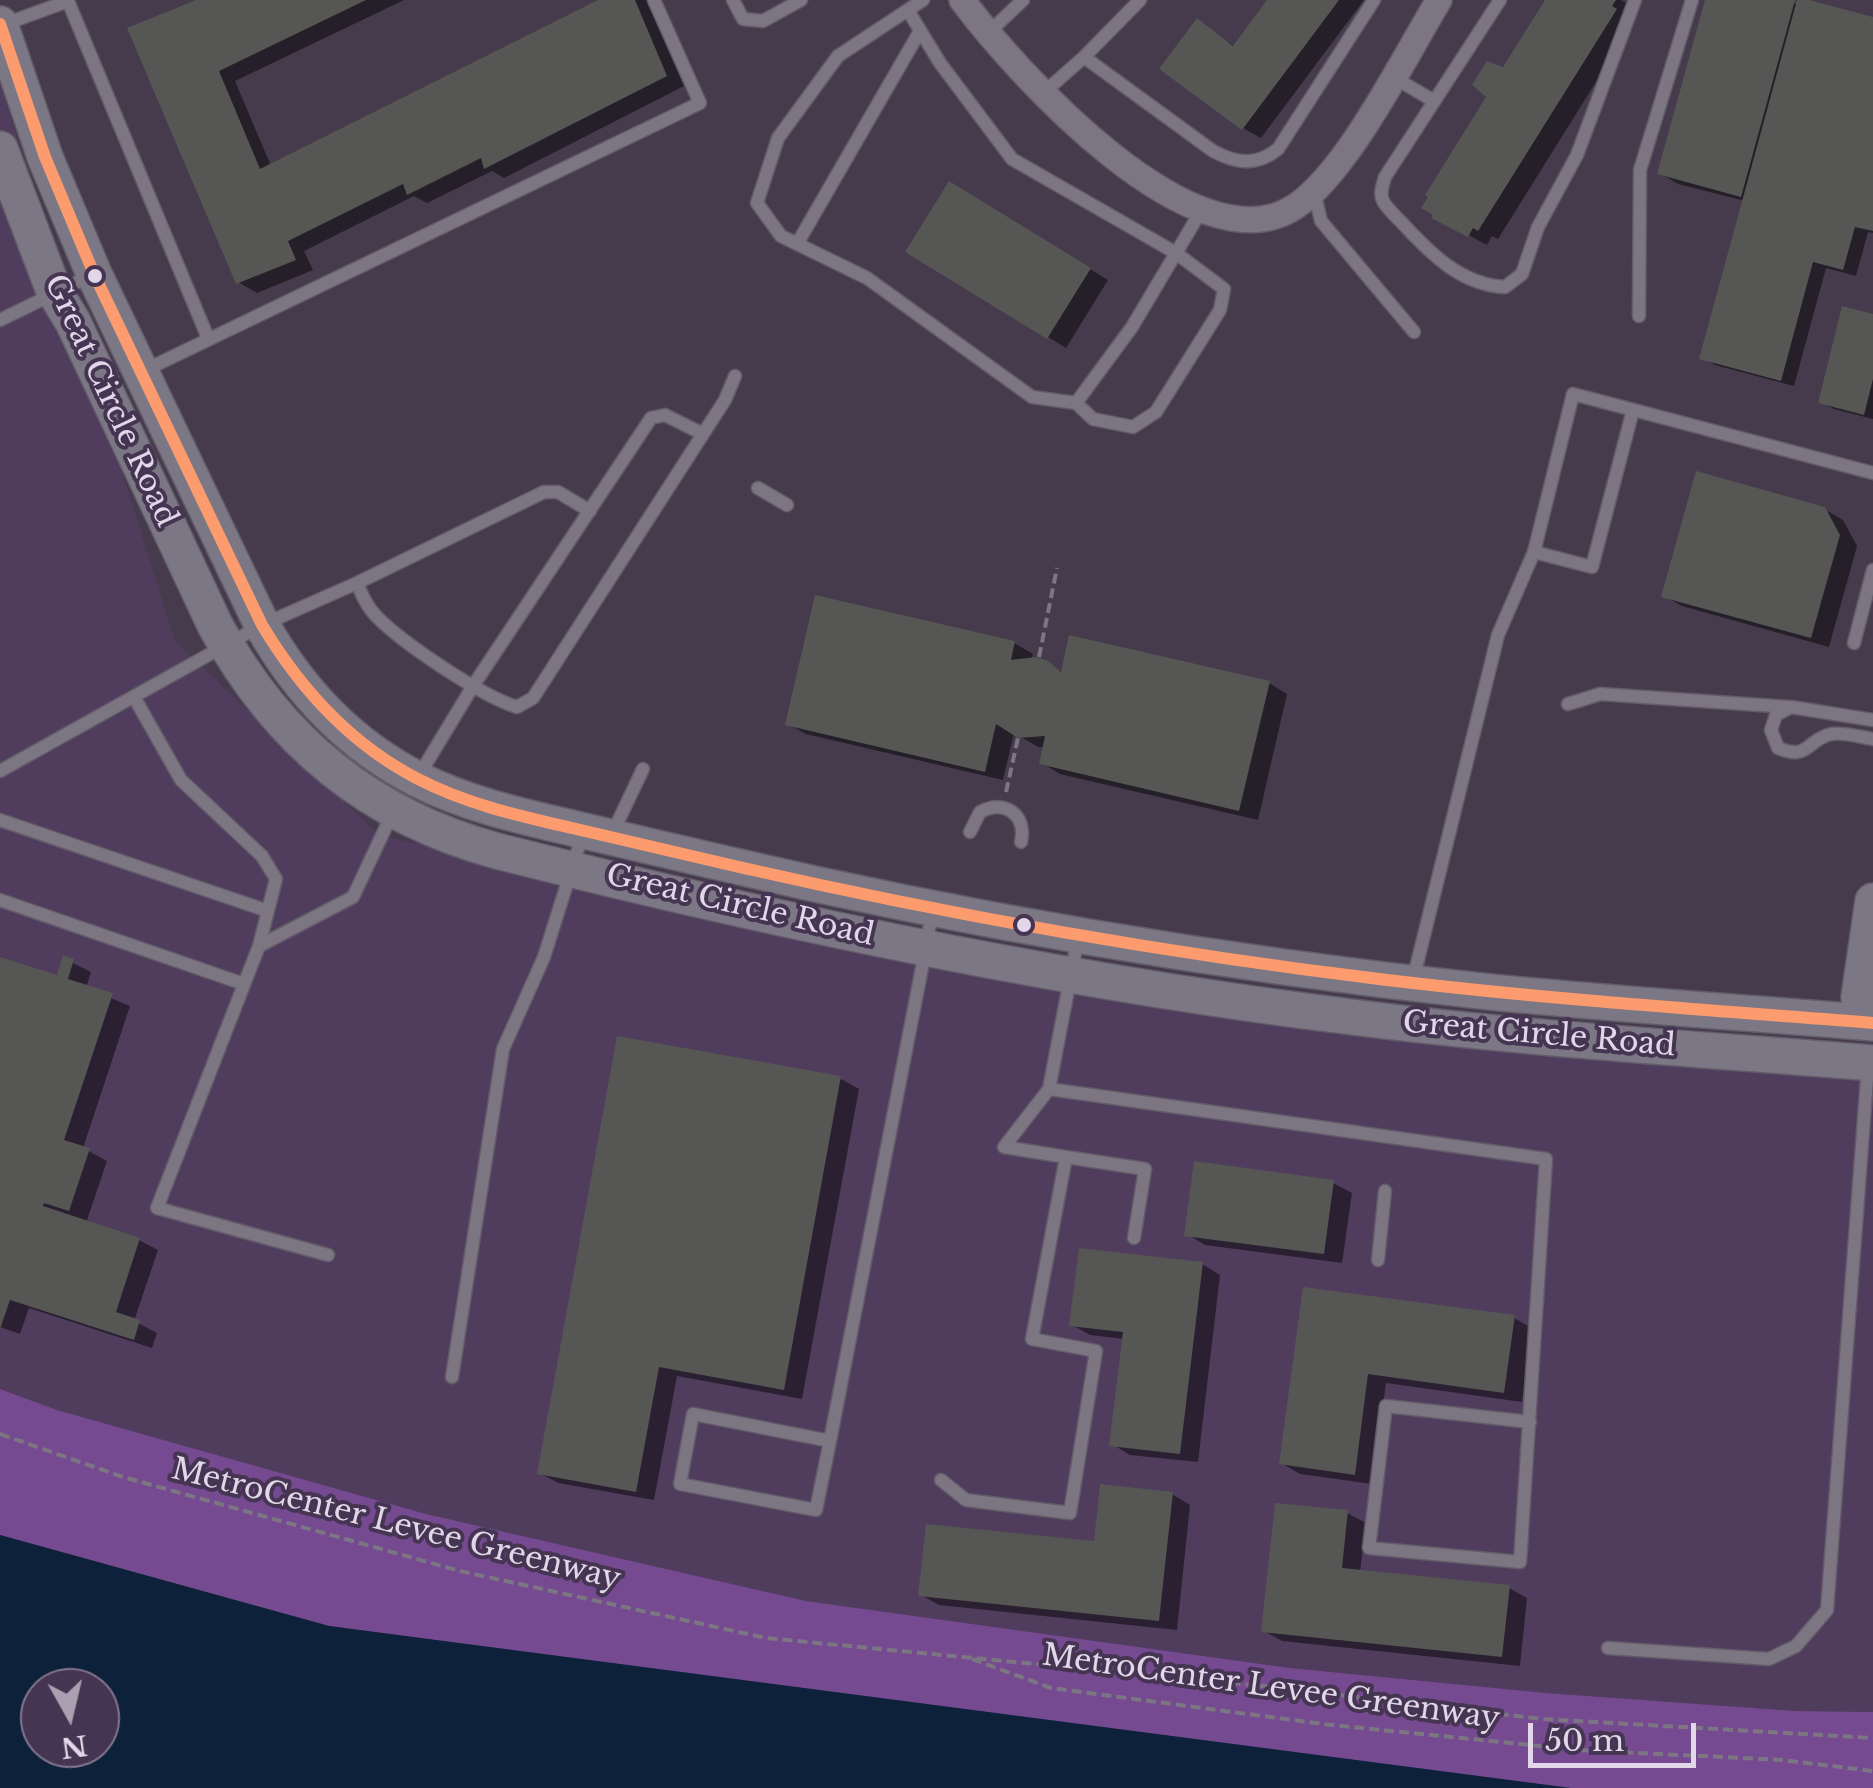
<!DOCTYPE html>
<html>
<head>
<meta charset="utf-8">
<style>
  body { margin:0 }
  #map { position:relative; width:1873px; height:1788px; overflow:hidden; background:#453b4c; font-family:"Libre Baskerville",serif }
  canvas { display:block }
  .north { position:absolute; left:20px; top:1668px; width:100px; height:100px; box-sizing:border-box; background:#463552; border:2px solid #84768e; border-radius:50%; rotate:172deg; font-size:28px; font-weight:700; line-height:40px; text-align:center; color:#e1d7e8 }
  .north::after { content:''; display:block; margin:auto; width:35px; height:45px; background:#aaa0b1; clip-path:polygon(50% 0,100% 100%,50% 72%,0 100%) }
  .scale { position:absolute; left:1528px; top:1723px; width:168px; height:45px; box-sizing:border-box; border:5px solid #e1d7e8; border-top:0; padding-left:12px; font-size:30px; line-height:35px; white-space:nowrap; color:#e1d7e8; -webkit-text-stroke:8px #463552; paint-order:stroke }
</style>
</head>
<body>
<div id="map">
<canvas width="1873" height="1788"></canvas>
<div class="north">N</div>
<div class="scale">50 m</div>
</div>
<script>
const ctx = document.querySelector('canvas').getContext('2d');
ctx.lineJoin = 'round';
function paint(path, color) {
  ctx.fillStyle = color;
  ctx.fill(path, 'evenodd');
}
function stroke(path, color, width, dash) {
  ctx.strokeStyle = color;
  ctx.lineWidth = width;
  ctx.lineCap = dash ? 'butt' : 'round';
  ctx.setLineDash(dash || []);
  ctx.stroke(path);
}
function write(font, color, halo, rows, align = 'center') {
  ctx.font = font + ' "Libre Baskerville",serif';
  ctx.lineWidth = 8;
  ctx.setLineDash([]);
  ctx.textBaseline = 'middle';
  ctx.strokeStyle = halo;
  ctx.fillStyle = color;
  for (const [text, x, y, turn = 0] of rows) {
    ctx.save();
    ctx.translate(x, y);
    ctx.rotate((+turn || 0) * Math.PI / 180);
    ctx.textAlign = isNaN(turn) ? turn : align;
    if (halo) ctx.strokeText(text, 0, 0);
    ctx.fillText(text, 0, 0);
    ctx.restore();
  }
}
paint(new Path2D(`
  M 0,83 L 175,641 L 379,835 L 697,910 L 1873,1075 L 1873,1712 L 1795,1711 L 1546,1693 L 1290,1668 L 806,1601 L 426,1514 L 57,1410 L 0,1389 Z`), '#503d5d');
paint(new Path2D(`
  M 0,1389 L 57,1410 L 426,1514 L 806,1601 L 1290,1668 L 1546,1693 L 1795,1711 L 1873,1712 L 1873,1788 L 1532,1788 L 329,1626 L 0,1535 Z`), '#754a91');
paint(new Path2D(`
  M 0,1535 L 329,1626 L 1571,1788 L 0,1788 ZM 40,1688 L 100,1688 L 100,1748 L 40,1748 Z`), '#0d223a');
paint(new Path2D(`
  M 202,0 L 404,0 L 235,81 L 271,166 L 604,0 L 648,0 L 684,86 L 504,178 L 492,171 L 427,203 L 414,196 L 304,251 L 313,270 L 257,293 L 238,282 Z
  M 1270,0 L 1364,0 L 1261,138 L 1243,128 L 1197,22 L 1236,47 Z
  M 1548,0 L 1621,0 L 1635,9 L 1634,21 L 1498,239 L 1492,236 L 1487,245 L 1435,217 L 1504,71 Z
  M 1707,0 L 1786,0 L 1798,5 L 1799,0 L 1873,20 L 1873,233 L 1868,232 L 1856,276 L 1826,268 L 1794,386 L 1715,365 L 1702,357 L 1745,201 L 1678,184 L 1660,173 Z
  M 950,184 L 1108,280 L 1066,348 L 908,251 Z
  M 1873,316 L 1873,419 L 1834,409 L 1821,402 Z
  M 1824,509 L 1843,520 L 1857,546 L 1829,647 L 1682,606 L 1664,596 Z
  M 1014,643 L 1033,654 L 1032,658 L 1063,672 L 1269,683 L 1287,694 L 1258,820 L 1060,774 L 1042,763 L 1045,747 L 1038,747 L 1014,733 L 1003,780 L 806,734 L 788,724 Z
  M 65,959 L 91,972 L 86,988 L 130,1006 L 83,1148 L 107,1161 L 86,1223 L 139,1240 L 158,1250 L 134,1321 L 157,1333 L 152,1348 L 29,1308 L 20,1334 L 0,1327 L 0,960 L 58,978 Z
  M 841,1079 L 859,1089 L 802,1399 L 677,1376 L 654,1500 L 558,1483 L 540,1473 Z
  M 1333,1183 L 1352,1193 L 1342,1263 L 1205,1245 L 1187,1234 Z
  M 1202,1264 L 1220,1275 L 1198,1462 L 1130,1455 L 1112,1444 L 1124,1339 L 1090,1335 L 1072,1325 Z
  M 1305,1290 L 1514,1318 L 1532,1328 L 1522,1402 L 1386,1383 L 1372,1484 L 1300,1474 L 1281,1463 Z
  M 1172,1494 L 1190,1505 L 1177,1630 L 939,1605 L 921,1595 L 1096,1544 Z
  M 1347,1513 L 1366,1523 L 1360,1572 L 1509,1588 L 1527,1598 L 1520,1666 L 1282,1641 L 1264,1631 Z`), '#0007');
paint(new Path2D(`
  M 196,0 L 366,0 L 219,71 L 260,169 L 598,0 L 635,0 L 667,76 L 484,169 L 481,158 L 407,195 L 403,184 L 288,241 L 296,260 L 236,284 L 127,28 Z
  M 1267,0 L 1339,0 L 1242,130 L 1159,69 L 1197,18 L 1233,46 Z
  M 1545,0 L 1616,0 L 1612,6 L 1617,9 L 1478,231 L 1473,228 L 1468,237 L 1431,218 L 1433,215 L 1421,208 L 1428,197 L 1425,195 L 1486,97 L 1472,85 L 1487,61 L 1503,67 Z
  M 1705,0 L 1795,0 L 1741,197 L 1657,174 Z
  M 1797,0 L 1809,0 L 1873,17 L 1873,231 L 1855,227 L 1843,270 L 1813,262 L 1781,381 L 1699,359 Z
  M 949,181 L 1091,268 L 1047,339 L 905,252 Z
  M 1842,306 L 1873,314 L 1873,379 L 1864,415 L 1818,403 Z
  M 1696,471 L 1825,507 L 1840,535 L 1811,638 L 1661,597 Z
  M 815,595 L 1015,641 L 1011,660 L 1036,657 L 1048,661 L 1061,672 L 1069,635 L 1270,681 L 1239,811 L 1039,764 L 1045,736 L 1018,738 L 996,724 L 985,772 L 785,725 Z
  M 63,955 L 74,959 L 68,979 L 113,993 L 64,1140 L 90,1148 L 69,1211 L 44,1203 L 43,1206 L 140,1238 L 116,1312 L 140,1320 L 134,1340 L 10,1300 L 0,1329 L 0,957 L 57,975 Z
  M 617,1036 L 841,1076 L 784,1390 L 659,1367 L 636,1492 L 537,1474 Z
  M 1194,1161 L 1334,1180 L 1324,1254 L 1184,1236 Z
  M 1079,1248 L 1203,1262 L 1180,1454 L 1109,1446 L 1123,1332 L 1069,1326 Z
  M 1303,1287 L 1515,1315 L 1504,1393 L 1368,1374 L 1355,1475 L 1279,1464 Z
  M 1100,1484 L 1173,1492 L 1159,1621 L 918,1596 L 926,1524 L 1094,1541 Z
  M 1275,1503 L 1348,1510 L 1342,1568 L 1510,1585 L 1502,1657 L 1261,1632 Z`), '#565754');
const lane = new Path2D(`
  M 733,0 L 743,19 L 763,21 L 801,0
  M 923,0 L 838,56 L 778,138 L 757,203 L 781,236 L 867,278 L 1032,397 L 1076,403 L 1132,327 L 1201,211
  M 1500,0 L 1385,177 C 1383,185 1379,193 1383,201 C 1387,209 1398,218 1404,225 C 1432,255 1462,285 1505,287 L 1522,274 L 1538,227 L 1577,155 L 1635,0
  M 909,12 L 940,63 L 1012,159 L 1176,253 L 1224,289 L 1220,310 L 1156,412 L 1133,427 L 1093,419 L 1076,403
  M 5,24 L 68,1 L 208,338
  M 987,34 L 1023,0
  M 1084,57 L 1213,151 C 1237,164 1257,166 1278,149 L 1374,0
  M 1393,77 L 1434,101
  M 1041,95 L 1084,57 L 1140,0
  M 1314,191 L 1321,221 L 1414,332
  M 797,244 L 920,31
  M 1639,316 L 1640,170 L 1692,0
  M 0,320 L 92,275
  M 141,372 L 700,103 L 654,0
  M 703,434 L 725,400 L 735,376
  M 758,488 L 787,505
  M 1534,552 L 1592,567 L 1633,410
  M 1854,643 L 1873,570
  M 134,697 L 181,780 L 262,856 L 276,879 L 259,946 L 157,1208 L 328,1255
  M 1568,704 L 1600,694 L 1789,707
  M 1873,720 L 1791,707 L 1776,715 L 1771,730 L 1778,748 C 1809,761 1806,740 1831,734 C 1844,732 1860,737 1873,739
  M 0,771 L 262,625 L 357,583
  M 418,777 L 473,686 L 651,418 L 665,415 L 703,434 L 533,698 L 517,707 C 481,696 404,644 377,617 C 367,607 362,595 357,583 L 544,492 L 558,492 L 590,511
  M 0,820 L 268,911
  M 970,832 L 980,812 C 1004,799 1027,814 1021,842
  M 612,834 L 643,769
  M 0,900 L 244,984
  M 1078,938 L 1049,1089 L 1546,1159 L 1520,1562 L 1369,1548 L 1386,1406 L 1530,1422
  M 259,946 L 353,897 L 392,814
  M 1413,980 L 1498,635 L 1534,552 L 1573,394 L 1873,473
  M 1049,1089 L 1004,1147 L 1066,1157
  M 1378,1260 L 1385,1191
  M 452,1377 L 503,1049 L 544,957 L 583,833
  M 830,1441 L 693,1414 L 680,1484 L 816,1510 L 830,1441 L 926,947 L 932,912
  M 941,1480 L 966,1500 L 1070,1513 L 1096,1351 L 1032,1339 L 1066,1157 L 1145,1169 L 1134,1238
  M 1608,1648 L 1769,1659 L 1796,1646 L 1827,1610 L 1868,1065`);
const street = new Path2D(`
  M 962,0 C 1015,71 1197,274 1296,206 C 1348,171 1405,56 1439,0`);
const secondary = new Path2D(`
  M 0,24 L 45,157 L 94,274 L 262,625 C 299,691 349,744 417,779 C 468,805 525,817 580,830 C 627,841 674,852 722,863 C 969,921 1220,963 1472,990 C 1605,1004 1739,1012 1873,1023
  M 0,149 L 54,291 L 73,322 L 215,625 C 278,741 369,816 497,851 C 778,922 1064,982 1352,1017 C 1525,1039 1699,1049 1873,1063
  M 1873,901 L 1859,997 L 1873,1013`);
stroke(lane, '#625b69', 15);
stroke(street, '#625b69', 28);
stroke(secondary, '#625b69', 38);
stroke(new Path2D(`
  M 1039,657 L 1057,568
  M 1006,792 L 1018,738
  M 0,1434 L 123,1477 L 460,1571 L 766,1638 L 1253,1685 L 1543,1719 L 1873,1738
  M 972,1659 L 1051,1688 L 1323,1724 L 1579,1750 L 1782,1760 L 1873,1771`), '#7c7682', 4, [10, 5]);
stroke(lane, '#7c7582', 12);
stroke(street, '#7c7582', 25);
stroke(secondary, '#7c7784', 35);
stroke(new Path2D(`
  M 0,24 L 45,157 L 94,274 L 262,625 C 301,690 350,744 418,779 C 466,804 520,816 572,828 C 628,841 683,854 739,867 C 950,915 1164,953 1379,979 C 1543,999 1708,1010 1873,1023`), '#fc9b6d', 12);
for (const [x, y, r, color] of [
  [95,276,9,"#e1d7e8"],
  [1024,925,9,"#e1d7e8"]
]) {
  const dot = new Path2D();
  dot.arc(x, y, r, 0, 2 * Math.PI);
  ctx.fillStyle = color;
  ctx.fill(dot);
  stroke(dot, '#463552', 4);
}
write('30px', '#e1d7e8', '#463552', [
  ["Great Circle Road",110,401,65],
  ["Great Circle Road",740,906,13],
  ["Great Circle Road",1539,1035,5],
  ["MetroCenter Levee Greenway",396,1525,14],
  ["MetroCenter Levee Greenway",1271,1688,8]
]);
</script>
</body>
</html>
